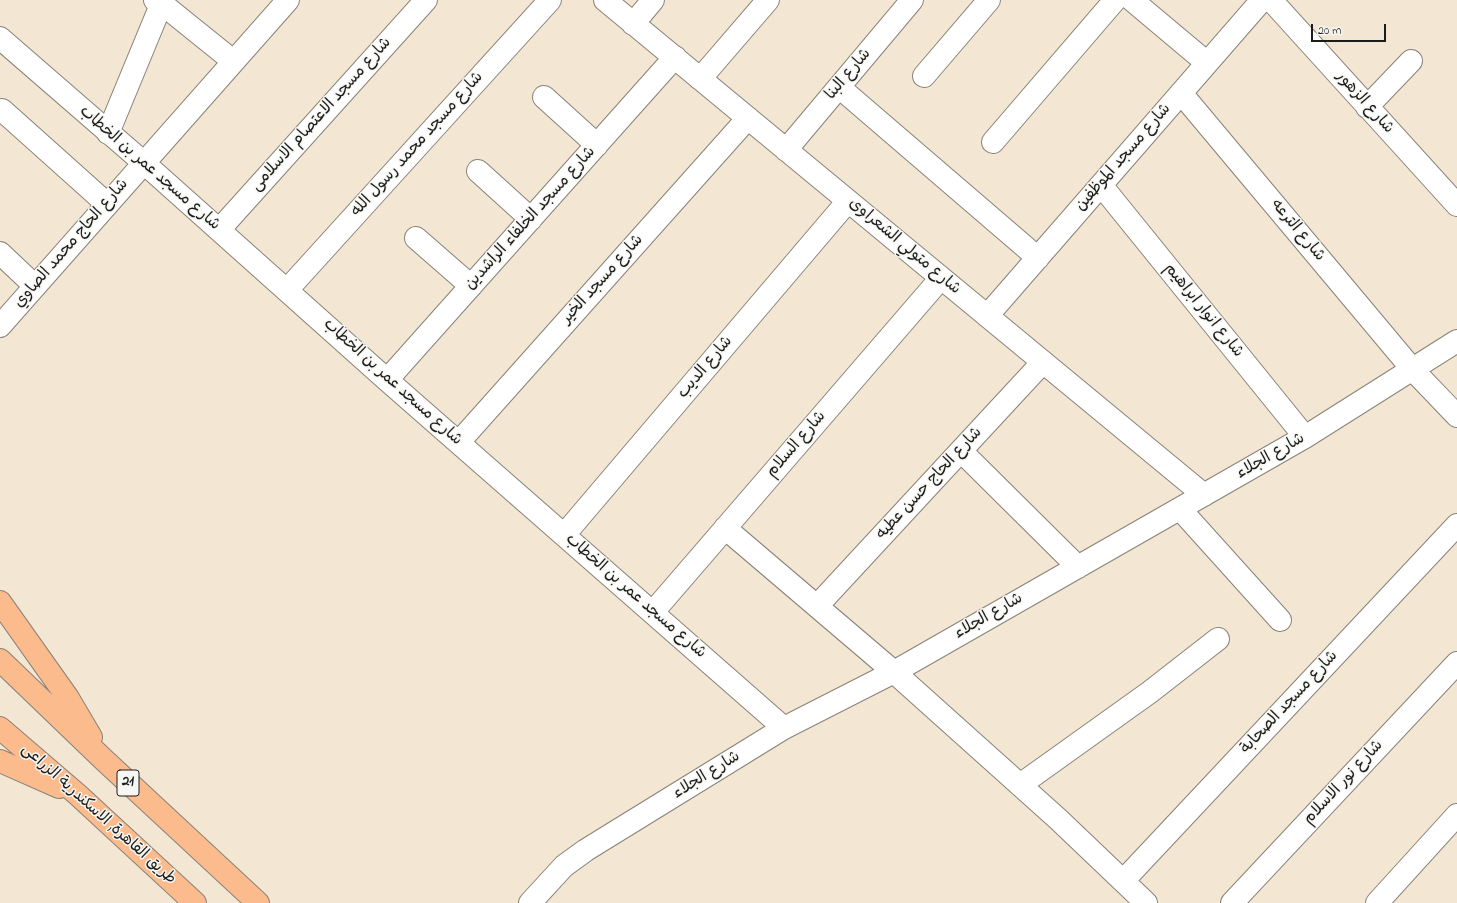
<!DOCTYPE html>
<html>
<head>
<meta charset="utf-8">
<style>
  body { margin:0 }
  #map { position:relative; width:1457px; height:903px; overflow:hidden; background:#f3e7d3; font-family:"Indie Flower",sans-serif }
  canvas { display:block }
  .scale { position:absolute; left:1311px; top:24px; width:75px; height:18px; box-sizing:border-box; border:2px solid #1c1c1c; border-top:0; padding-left:5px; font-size:12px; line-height:14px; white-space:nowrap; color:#1c1c1c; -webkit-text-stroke:3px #f6f6f2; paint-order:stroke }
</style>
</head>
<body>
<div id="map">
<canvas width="1457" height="903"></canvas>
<div class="scale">20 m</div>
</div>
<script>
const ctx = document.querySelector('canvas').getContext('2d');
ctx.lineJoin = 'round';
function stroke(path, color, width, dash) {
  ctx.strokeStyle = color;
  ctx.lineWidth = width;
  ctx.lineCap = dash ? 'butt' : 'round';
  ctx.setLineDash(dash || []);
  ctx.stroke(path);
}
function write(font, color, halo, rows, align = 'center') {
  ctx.font = font + ' "Indie Flower","Playpen Sans Arabic",sans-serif';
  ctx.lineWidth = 3;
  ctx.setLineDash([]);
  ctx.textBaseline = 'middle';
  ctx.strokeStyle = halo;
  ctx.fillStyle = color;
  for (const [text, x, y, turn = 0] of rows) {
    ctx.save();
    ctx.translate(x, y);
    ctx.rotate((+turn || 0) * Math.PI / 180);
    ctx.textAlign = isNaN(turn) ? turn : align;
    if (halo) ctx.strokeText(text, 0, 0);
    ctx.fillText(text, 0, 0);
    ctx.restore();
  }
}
const street = new Path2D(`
  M 155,0 L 161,3 L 233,61
  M 605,0 L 1204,495
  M 1132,0 L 1207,63
  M 1271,0 L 1457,205
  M 633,24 L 653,0
  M 0,38 L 144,163 L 387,380 L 784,728
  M 924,76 L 989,0
  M 700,79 L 768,0
  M 839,87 L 1038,258
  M 1181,93 L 1413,370 L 1457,416
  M 544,97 L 597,145
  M 1367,107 L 1411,61
  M 2,110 L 107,204
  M 108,133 L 163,0
  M 993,142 L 1115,0
  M 786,150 L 912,0
  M 478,171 L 531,219
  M 1101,185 L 1305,437
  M 219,230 L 426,0
  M 416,238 L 471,286
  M 0,253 L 35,286
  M 287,290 L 550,0
  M 987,316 L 1262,0
  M 0,326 L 288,0
  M 387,380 L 675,57
  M 459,442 L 748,118
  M 961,451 L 1078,567
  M 1180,509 L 1280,620
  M 725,528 L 894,672 L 1058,819 L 1146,903
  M 564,535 L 848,201
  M 817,606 L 1043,362
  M 653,612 L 941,278
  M 1020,785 L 1150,692 L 1218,639
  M 1123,881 L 1457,525
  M 530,903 L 564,866 L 586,850 L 784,728 L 894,672 L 1305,437 L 1457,341
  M 1232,903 L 1457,663
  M 1377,903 L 1457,815`);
const highway = new Path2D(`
  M 0,602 L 68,698 L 91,737
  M 0,660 L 103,759 L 258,903
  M 0,728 L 78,795 L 195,903
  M 0,761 L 59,787`);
stroke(street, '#888278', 24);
stroke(highway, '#888278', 24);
stroke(street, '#fff', 22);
stroke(highway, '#fbbb8c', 22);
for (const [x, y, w] of [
  [128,783,22]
]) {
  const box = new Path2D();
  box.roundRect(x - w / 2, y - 13, w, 26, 3);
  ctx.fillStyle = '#f6f6f2';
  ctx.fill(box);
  stroke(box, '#1c1c1c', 1);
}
write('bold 15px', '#1c1c1c', null, [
  ["21",128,783]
]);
write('16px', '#1c1c1c', '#f6f6f2', [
  ["شارع البنا",849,75,-50],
  ["شارع الزهور",1364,103,48],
  ["شارع مسجد الاعتصام الاسلامى",322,115,-48],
  ["شارع مسجد محمد رسول الله",418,145,-48],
  ["شارع مسجد الموظفين",1124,158,-49],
  ["شارع مسجد عمر بن الخطاب",149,169,41],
  ["شارع مسجد الخلفاء الراشدين",531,219,-48],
  ["شارع الترعه",1297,231,50],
  ["شارع الحاج محمد الصاوي",72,244,-49],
  ["شارع متولي الشعراوى",904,247,40],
  ["شارع مسجد الخير",603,280,-48],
  ["شارع انوار ابراهيم",1203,311,51],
  ["شارع الديب",706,368,-50],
  ["شارع مسجد عمر بن الخطاب",392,383,42],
  ["شارع السلام",797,445,-49],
  ["شارع الجلاء",1271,457,-30],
  ["شارع الحاج حسن عطيه",930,484,-47],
  ["شارع مسجد عمر بن الخطاب",635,597,41],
  ["شارع الجلاء",989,617,-30],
  ["شارع مسجد الصحابة",1290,703,-47],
  ["شارع الجلاء",707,776,-32],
  ["شارع نور الاسلام",1344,783,-47],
  ["طريق القاهرة, الاسكندرية الزراعى",98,815,42]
]);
</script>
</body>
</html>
